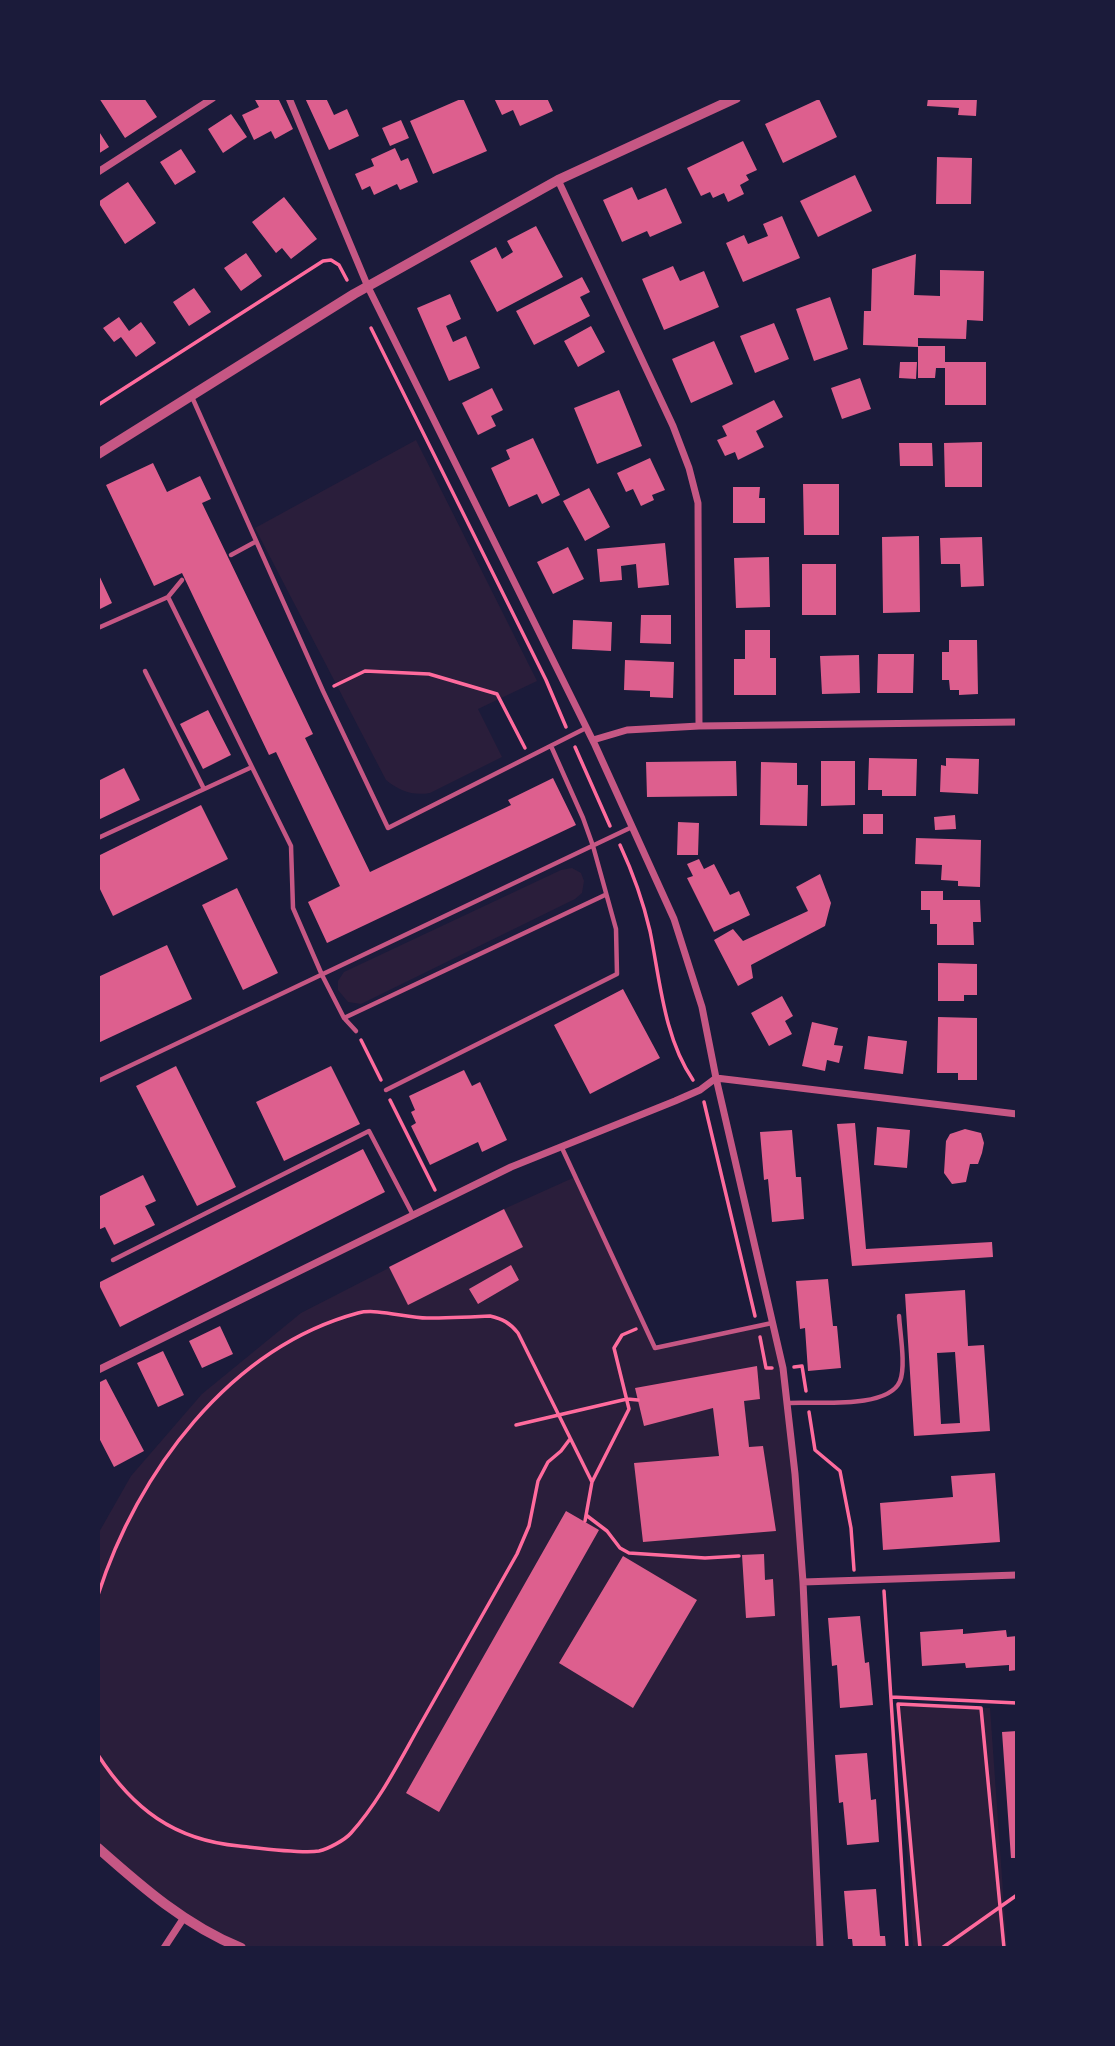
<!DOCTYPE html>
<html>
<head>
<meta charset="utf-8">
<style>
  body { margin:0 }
  #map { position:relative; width:1115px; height:2046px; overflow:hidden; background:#1b1b3a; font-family:"Sofia Sans Condensed",sans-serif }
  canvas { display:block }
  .frame { position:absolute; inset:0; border:100px solid #1b1b3a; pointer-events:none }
</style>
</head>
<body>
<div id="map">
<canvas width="1115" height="2046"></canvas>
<div class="frame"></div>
</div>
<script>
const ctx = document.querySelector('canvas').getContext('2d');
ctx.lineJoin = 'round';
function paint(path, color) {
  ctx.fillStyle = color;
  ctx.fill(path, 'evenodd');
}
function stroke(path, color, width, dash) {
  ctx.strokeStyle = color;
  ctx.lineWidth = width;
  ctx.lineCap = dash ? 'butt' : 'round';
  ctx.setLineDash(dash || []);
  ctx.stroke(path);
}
paint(new Path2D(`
  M 416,440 L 537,681 L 478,709 L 502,757 L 430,793 C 412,796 400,791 386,780 L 255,528 Z
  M 572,868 L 581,873 L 584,881 L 582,893 L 575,899 L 361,1004 L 348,1002 L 338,990 L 338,981 L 344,972 L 561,870 Z
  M 575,1177 L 655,1349 L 773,1322 L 784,1368 L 803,1581 L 820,1948 L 242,1948 L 183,1919 L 98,1845 L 98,1534 L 131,1476 L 202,1394 L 301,1313 L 504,1209 Z
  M 898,1704 L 990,1708 L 1007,1948 L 913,1948 Z`), '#2a1e3b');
paint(new Path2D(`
  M 99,98 L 144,98 L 157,117 L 125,138 Z
  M 254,98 L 278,98 L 293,129 L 275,139 L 271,131 L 254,140 L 242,115 L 259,107 Z
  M 305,98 L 326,98 L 334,115 L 347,109 L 359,136 L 329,150 Z
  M 463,98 L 487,151 L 433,174 L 410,121 Z
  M 494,98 L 547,98 L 553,111 L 520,126 L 513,110 L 502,115 Z
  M 928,98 L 977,98 L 976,116 L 958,115 L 959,108 L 927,106 Z
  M 819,99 L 837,137 L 783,163 L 765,124 Z
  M 231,114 L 247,137 L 223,153 L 208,129 Z
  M 401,120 L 409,138 L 390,146 L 382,128 Z
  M 98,130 L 109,147 L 98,154 Z
  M 743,141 L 757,170 L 746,175 L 749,180 L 740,185 L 744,194 L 728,202 L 724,193 L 713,198 L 710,192 L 701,196 L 687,168 Z
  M 395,148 L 401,161 L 408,158 L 418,182 L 400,190 L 397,184 L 374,195 L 370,186 L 362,190 L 355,174 L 374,166 L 371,159 Z
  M 181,149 L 196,172 L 175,185 L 160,162 Z
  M 937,157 L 972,158 L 971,204 L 936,204 Z
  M 855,175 L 872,211 L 818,237 L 800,201 Z
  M 128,182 L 156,223 L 125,244 L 98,202 Z
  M 632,187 L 638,200 L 666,188 L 682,223 L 650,237 L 647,231 L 622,242 L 603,200 Z
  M 284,197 L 317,239 L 291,259 L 282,248 L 276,253 L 252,222 Z
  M 782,216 L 800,258 L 743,282 L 726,243 L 744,235 L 748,244 L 768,236 L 763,224 Z
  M 536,226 L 563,277 L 497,312 L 470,261 L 496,247 L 502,259 L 513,252 L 507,241 Z
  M 246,253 L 262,276 L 241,291 L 224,268 Z
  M 916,254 L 914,295 L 940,296 L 940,270 L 984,271 L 983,321 L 967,320 L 966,339 L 918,338 L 918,347 L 863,345 L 864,311 L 871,311 L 872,269 Z
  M 673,266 L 680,281 L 704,271 L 719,307 L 664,330 L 642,279 Z
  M 582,277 L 590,292 L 580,297 L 590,316 L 534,345 L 516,311 Z
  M 194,288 L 211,312 L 189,326 L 173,302 Z
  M 450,294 L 461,319 L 446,326 L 453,342 L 466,336 L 480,368 L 449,381 L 417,308 Z
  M 830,297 L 848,349 L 814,361 L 796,309 Z
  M 119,317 L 129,331 L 141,322 L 156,343 L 136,357 L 121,337 L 114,342 L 103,328 Z
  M 774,323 L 789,359 L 755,373 L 740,336 Z
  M 591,326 L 605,352 L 578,367 L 564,341 Z
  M 714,341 L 733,384 L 691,403 L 672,359 Z
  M 918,346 L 945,346 L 945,362 L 986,362 L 986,405 L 945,405 L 945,368 L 936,368 L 935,378 L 918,378 Z
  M 900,362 L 917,362 L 916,379 L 899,378 Z
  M 860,378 L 871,409 L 842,419 L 831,388 Z
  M 492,388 L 503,410 L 491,416 L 496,426 L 478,435 L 462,403 Z
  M 619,390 L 642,446 L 597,464 L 574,408 Z
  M 774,400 L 783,417 L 756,431 L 764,447 L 738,460 L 735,452 L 725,456 L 717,440 L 727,436 L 722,426 Z
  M 533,438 L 560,495 L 542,504 L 537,494 L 509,507 L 491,468 L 510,459 L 506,450 Z
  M 982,442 L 982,487 L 945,487 L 944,443 Z
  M 899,443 L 932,443 L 933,466 L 900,466 Z
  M 650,458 L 665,490 L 652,495 L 654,500 L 641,506 L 633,489 L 626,492 L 617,473 Z
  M 153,463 L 167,492 L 200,476 L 211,499 L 202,503 L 313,734 L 305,738 L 370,872 L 511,805 L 508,800 L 553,778 L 576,825 L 327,943 L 308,902 L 340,886 L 276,752 L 269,755 L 182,573 L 154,586 L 106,485 Z
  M 803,484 L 839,484 L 839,535 L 804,535 Z
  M 733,487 L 760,487 L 759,498 L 765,498 L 765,523 L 733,523 Z
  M 589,488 L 610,527 L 585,541 L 563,501 Z
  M 919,536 L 920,612 L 883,613 L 882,537 Z
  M 982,537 L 984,586 L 961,587 L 960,564 L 941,564 L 940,538 Z
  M 665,543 L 669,585 L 638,588 L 636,564 L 621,566 L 622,580 L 600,582 L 597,549 Z
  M 568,547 L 584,579 L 553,594 L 537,562 Z
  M 769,557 L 770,607 L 736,608 L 734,558 Z
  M 802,564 L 836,564 L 836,615 L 802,615 Z
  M 98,573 L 112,603 L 98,610 Z
  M 641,615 L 671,615 L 671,644 L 640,643 Z
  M 573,620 L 612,622 L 611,651 L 572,649 Z
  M 745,630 L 770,630 L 770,658 L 776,658 L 776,695 L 734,695 L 734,659 L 745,659 Z
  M 949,640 L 977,640 L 978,694 L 959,695 L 959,690 L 950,690 L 949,680 L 942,680 L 942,652 L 949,652 Z
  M 878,654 L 914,654 L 913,693 L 877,693 Z
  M 859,655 L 860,693 L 822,694 L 820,656 Z
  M 625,660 L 674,662 L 673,698 L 650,697 L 650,691 L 624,690 Z
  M 208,710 L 231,755 L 203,769 L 180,724 Z
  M 869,758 L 917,759 L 916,796 L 882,796 L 882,790 L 868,790 Z
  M 946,758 L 979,759 L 978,794 L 940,792 L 941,765 L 946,766 Z
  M 736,761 L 737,796 L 647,797 L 646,762 Z
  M 821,761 L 855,761 L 855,805 L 821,806 Z
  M 761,762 L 797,763 L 797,785 L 808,785 L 807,826 L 760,825 Z
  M 124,768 L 140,800 L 98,820 L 98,781 Z
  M 201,805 L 228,859 L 113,916 L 98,885 L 98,856 Z
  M 863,814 L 883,814 L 883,834 L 863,834 Z
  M 955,815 L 956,829 L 935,830 L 934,817 Z
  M 678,822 L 699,823 L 698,855 L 677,855 Z
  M 916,838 L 981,840 L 980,887 L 958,886 L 958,881 L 941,880 L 942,865 L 915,864 Z
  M 699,859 L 704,869 L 714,864 L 730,895 L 739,891 L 750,915 L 714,932 L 687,878 L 693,876 L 687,864 Z
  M 820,874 L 831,903 L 825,926 L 751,965 L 753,978 L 738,986 L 714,940 L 733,929 L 743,941 L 808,911 L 796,887 Z
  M 237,888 L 278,973 L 243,990 L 202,905 Z
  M 921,891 L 943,891 L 943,900 L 980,900 L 981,922 L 973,922 L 974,945 L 937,945 L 937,924 L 930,924 L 930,910 L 921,910 Z
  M 167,945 L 192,999 L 98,1043 L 98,977 Z
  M 938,963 L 977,964 L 977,995 L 964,995 L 964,1001 L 938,1001 Z
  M 623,989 L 660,1058 L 590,1094 L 554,1025 Z
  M 782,996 L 793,1016 L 785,1021 L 792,1034 L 769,1046 L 751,1013 Z
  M 938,1017 L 977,1018 L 977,1080 L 958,1080 L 958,1073 L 937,1073 Z
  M 812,1022 L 838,1028 L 834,1045 L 843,1046 L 839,1063 L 827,1060 L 825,1071 L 802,1066 Z
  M 868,1036 L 907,1041 L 903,1074 L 864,1069 Z
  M 176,1066 L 236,1187 L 197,1206 L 136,1086 Z
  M 331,1066 L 360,1124 L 284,1161 L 256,1102 Z
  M 464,1070 L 472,1086 L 480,1082 L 507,1140 L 482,1152 L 478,1142 L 430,1165 L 411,1126 L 416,1123 L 411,1112 L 415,1110 L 409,1096 Z
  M 855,1123 L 866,1249 L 992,1242 L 993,1257 L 852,1266 L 837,1124 Z
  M 877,1127 L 910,1130 L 907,1168 L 874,1165 Z
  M 965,1129 L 981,1133 L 984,1143 L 982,1153 L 978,1164 L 970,1164 L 966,1182 L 952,1184 L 944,1173 L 946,1141 L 950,1134 Z
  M 792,1130 L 796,1177 L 801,1177 L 804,1219 L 772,1222 L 768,1179 L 764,1180 L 760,1132 Z
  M 363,1149 L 385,1192 L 120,1327 L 98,1283 Z
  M 143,1175 L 156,1201 L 145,1206 L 155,1225 L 114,1245 L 105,1227 L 98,1230 L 98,1197 Z
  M 504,1209 L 523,1247 L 408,1305 L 389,1267 Z
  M 511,1265 L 519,1280 L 478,1304 L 469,1289 Z
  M 828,1279 L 833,1326 L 837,1326 L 841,1368 L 808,1371 L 805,1328 L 800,1329 L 796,1281 Z
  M 965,1290 L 968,1346 L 984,1345 L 990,1431 L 914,1436 L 905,1294 ZM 955,1352 L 960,1423 L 941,1424 L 937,1353 Z
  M 220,1326 L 233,1354 L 202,1368 L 189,1341 Z
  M 163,1351 L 184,1395 L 158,1407 L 137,1363 Z
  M 757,1366 L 760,1399 L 744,1401 L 749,1447 L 763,1446 L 776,1531 L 643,1542 L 634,1463 L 719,1456 L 713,1408 L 644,1426 L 635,1388 Z
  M 106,1379 L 144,1451 L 114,1467 L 98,1436 L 98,1383 Z
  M 995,1473 L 1000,1542 L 883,1550 L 880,1503 L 953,1497 L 951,1476 Z
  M 566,1511 L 599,1530 L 439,1812 L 406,1793 Z
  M 764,1554 L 765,1580 L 773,1579 L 775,1616 L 746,1618 L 742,1555 Z
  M 623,1556 L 697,1600 L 633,1708 L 559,1663 Z
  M 860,1616 L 865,1663 L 869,1662 L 873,1705 L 840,1708 L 837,1665 L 832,1666 L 828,1618 Z
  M 963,1629 L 963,1634 L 1006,1630 L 1007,1637 L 1017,1636 L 1017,1670 L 1009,1671 L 1009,1665 L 966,1668 L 965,1663 L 922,1666 L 920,1632 Z
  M 1017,1731 L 1017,1858 L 1011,1858 L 1002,1732 Z
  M 867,1753 L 871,1800 L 876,1799 L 879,1842 L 847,1845 L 843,1802 L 839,1803 L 835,1755 Z
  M 876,1889 L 880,1936 L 885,1936 L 886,1948 L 853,1948 L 852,1939 L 848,1939 L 844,1891 Z`), '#dd5f8e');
stroke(new Path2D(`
  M 371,328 L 546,680 L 566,727
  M 98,405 L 323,261 L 331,260 L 339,265 L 347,280
  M 334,686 L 365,671 L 429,674 L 497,694 L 525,748
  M 575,747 L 610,826
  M 620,845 C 633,873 643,901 650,931 C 660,980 664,1038 693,1080
  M 361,1040 L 381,1080
  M 390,1100 L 435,1190
  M 704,1102 L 755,1316
  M 760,1337 L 766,1368 L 772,1368
  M 794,1367 L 802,1366 L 806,1391
  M 809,1412 L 815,1450 L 840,1471 L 851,1528 L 854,1570
  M 516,1425 L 627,1399 L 638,1400
  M 586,1515 L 607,1531 L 620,1548 L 629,1553 L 705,1558 L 739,1556
  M 585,1521 L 592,1482 L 629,1409 L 614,1348 L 622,1335 L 636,1329
  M 884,1591 L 907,1948
  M 98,1595 C 137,1473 229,1348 358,1313 C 376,1308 407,1318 427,1318 C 448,1318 469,1317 490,1316 C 503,1319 510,1323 518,1333 L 592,1482
  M 891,1697 L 1017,1703
  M 98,1755 C 133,1809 174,1840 239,1846 C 258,1848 302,1854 319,1851 C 328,1849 345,1840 351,1833 C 379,1802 399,1762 420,1725 C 452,1668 485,1611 517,1554 L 529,1526 L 538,1481 L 548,1462 L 561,1451 L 570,1439
  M 920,1948 L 898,1704 L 981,1708 L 1004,1948
  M 942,1948 L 1017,1895`), '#ff6b9d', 3.5);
stroke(new Path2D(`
  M 192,397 L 323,691 L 388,828 L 586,728
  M 231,555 L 255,542
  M 182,580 L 168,597 L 291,846 L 293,908 L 322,975 L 344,1018 L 356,1031
  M 98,628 L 168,597
  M 145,671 L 204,789
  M 98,838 L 252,767
  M 344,1018 L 605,895
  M 98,1081 L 632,827
  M 386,1090 L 617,974 L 616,929 L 593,846 L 583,818 L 551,746
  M 562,1148 L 655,1348 L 772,1323
  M 113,1260 L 369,1131 L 413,1215
  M 787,1403 C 814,1401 888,1410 900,1381 C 906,1366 900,1333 899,1316`), '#c65784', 4.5);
stroke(new Path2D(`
  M 289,98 L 368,287 L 595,745 L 674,919 L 702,1007 L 716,1078 L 783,1368 L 795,1474 L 803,1582 L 820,1948
  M 98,172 L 213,98
  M 558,180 L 673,426 L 689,468 L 698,503 L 699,726
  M 593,740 L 627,730 L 699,726 L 1017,722
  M 716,1078 L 1017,1114
  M 98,1370 L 511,1167 L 675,1101 L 700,1090 L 716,1078
  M 803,1582 L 1017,1575
  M 164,1948 L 183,1919`), '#c65784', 7);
stroke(new Path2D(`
  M 98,454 L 354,294 L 558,180 L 736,98
  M 98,1848 C 142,1887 185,1925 241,1948`), '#c65784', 10);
</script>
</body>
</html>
